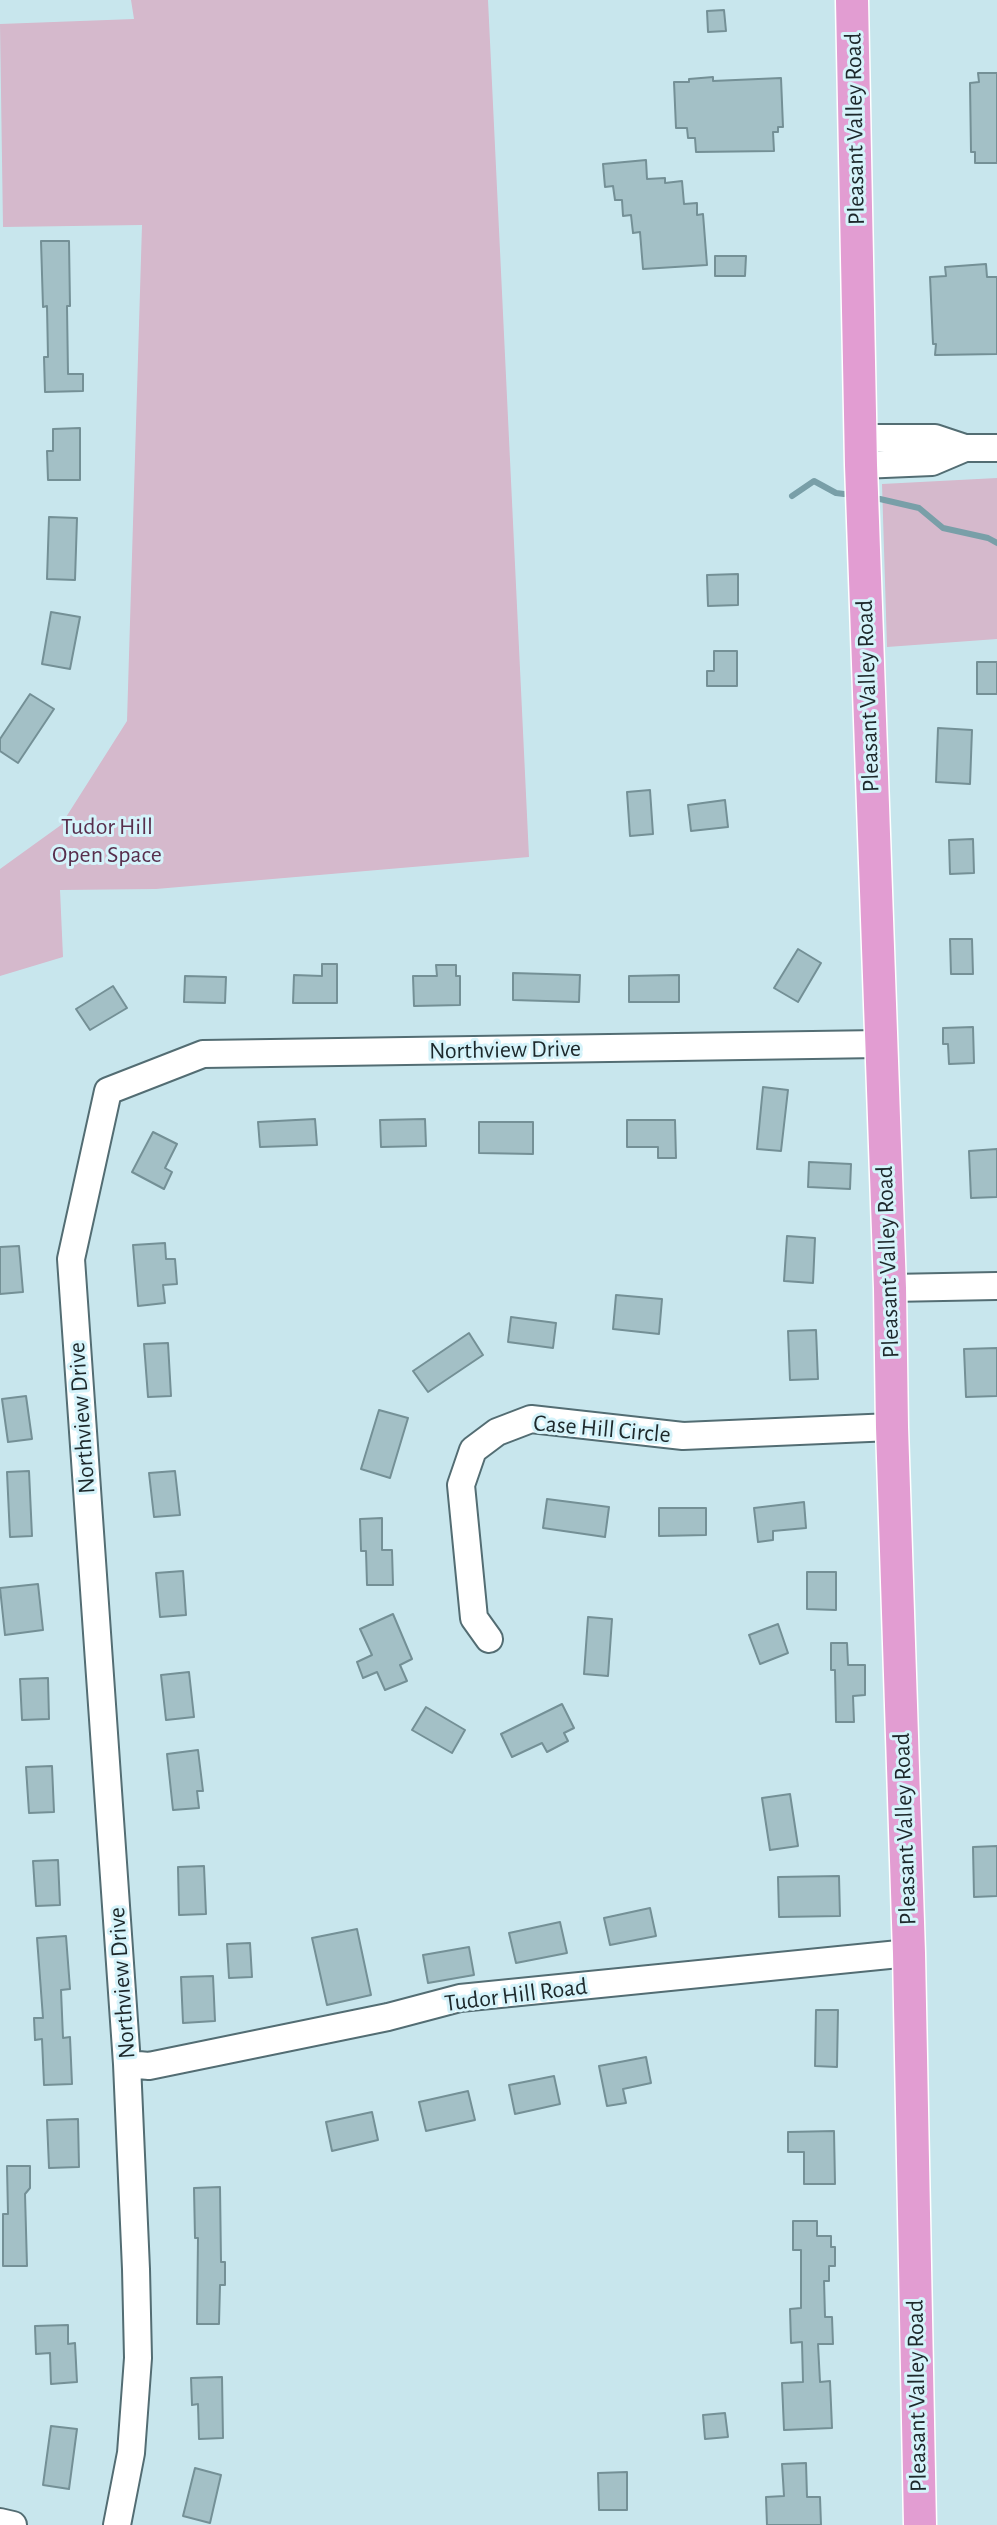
<!DOCTYPE html>
<html>
<head>
<meta charset="utf-8">
<style>
  body { margin:0 }
  canvas { display:block; background:#c8e6ed }
</style>
</head>
<body>
<canvas width="997" height="2525"></canvas>
<script>
const ctx = document.querySelector('canvas').getContext('2d');
ctx.lineJoin = 'round';
function paint(path, color) {
  ctx.fillStyle = color;
  ctx.fill(path, 'evenodd');
}
function stroke(path, color, width, dash) {
  ctx.strokeStyle = color;
  ctx.lineWidth = width;
  ctx.lineCap = dash ? 'butt' : 'round';
  ctx.setLineDash(dash || []);
  ctx.stroke(path);
}
function write(font, color, halo, rows, align = 'center') {
  ctx.font = font + ' "Alegreya Sans",sans-serif';
  ctx.lineWidth = 6;
  ctx.setLineDash([]);
  ctx.textBaseline = 'middle';
  ctx.strokeStyle = halo;
  ctx.fillStyle = color;
  for (const [text, x, y, turn = 0] of rows) {
    ctx.save();
    ctx.translate(x, y);
    ctx.rotate((+turn || 0) * Math.PI / 180);
    ctx.textAlign = isNaN(turn) ? turn : align;
    if (halo) ctx.strokeText(text, 0, 0);
    ctx.fillText(text, 0, 0);
    ctx.restore();
  }
}
paint(new Path2D(`
  M 131,0 L 488,0 L 529,857 L 156,889 L 60,890 L 63,957 L 0,976 L 0,869 L 61,825 L 127,721 L 142,225 L 3,227 L 0,24 L 134,19 Z
  M 997,478 L 997,639 L 887,647 L 882,484 Z`), '#d5b9cc');
stroke(new Path2D(`
  M 792,496 L 814,481 L 836,493 L 844,494
  M 880,499 L 919,508 L 943,528 L 988,538 L 997,543`), '#799fa8', 6);
const building = new Path2D(`
  M 724,10 L 726,31 L 708,32 L 707,11 Z
  M 978,73 L 997,73 L 997,163 L 975,163 L 975,152 L 971,152 L 970,83 L 979,82 Z
  M 713,77 L 713,81 L 781,78 L 783,127 L 778,127 L 778,132 L 773,132 L 774,151 L 696,152 L 695,138 L 688,138 L 687,128 L 676,128 L 674,82 L 689,82 L 689,79 Z
  M 646,160 L 647,179 L 665,178 L 665,183 L 682,181 L 684,204 L 697,203 L 697,215 L 703,214 L 707,265 L 643,269 L 640,232 L 633,233 L 631,215 L 623,216 L 622,200 L 615,200 L 613,186 L 605,187 L 603,164 Z
  M 41,241 L 69,241 L 70,306 L 67,306 L 68,374 L 83,374 L 83,391 L 45,392 L 44,357 L 48,357 L 47,306 L 43,307 Z
  M 715,256 L 746,256 L 745,276 L 715,276 Z
  M 986,264 L 987,277 L 997,277 L 997,354 L 935,355 L 936,344 L 933,344 L 930,277 L 946,276 L 945,267 Z
  M 80,428 L 80,480 L 48,480 L 47,451 L 53,451 L 53,429 Z
  M 49,517 L 77,518 L 75,580 L 47,579 Z
  M 738,574 L 738,605 L 708,606 L 707,575 Z
  M 51,612 L 80,617 L 70,669 L 42,664 Z
  M 714,651 L 737,651 L 737,686 L 707,686 L 707,671 L 714,671 Z
  M 977,662 L 997,662 L 997,694 L 977,694 Z
  M 30,694 L 54,709 L 18,763 L 0,751 L 0,739 Z
  M 938,728 L 972,730 L 970,784 L 936,782 Z
  M 650,790 L 653,834 L 630,836 L 627,792 Z
  M 725,800 L 728,827 L 691,831 L 688,805 Z
  M 973,839 L 974,873 L 950,874 L 949,840 Z
  M 950,939 L 972,939 L 973,974 L 951,974 Z
  M 798,949 L 821,963 L 798,1002 L 774,988 Z
  M 322,964 L 337,964 L 337,1003 L 293,1003 L 294,975 L 322,976 Z
  M 436,965 L 456,965 L 456,976 L 460,976 L 460,1005 L 414,1006 L 413,976 L 437,976 Z
  M 513,973 L 580,975 L 579,1002 L 513,1000 Z
  M 679,975 L 679,1002 L 629,1002 L 629,976 Z
  M 185,976 L 226,977 L 225,1003 L 184,1002 Z
  M 113,986 L 127,1008 L 90,1030 L 76,1009 Z
  M 973,1027 L 974,1063 L 949,1064 L 948,1044 L 943,1044 L 943,1028 Z
  M 763,1087 L 788,1090 L 781,1151 L 757,1149 Z
  M 315,1119 L 317,1145 L 260,1147 L 258,1122 Z
  M 425,1119 L 426,1146 L 381,1147 L 380,1120 Z
  M 627,1120 L 675,1120 L 676,1158 L 658,1158 L 658,1147 L 627,1147 Z
  M 479,1122 L 533,1122 L 533,1154 L 479,1153 Z
  M 153,1132 L 177,1144 L 165,1168 L 172,1172 L 164,1189 L 132,1172 Z
  M 997,1149 L 997,1197 L 971,1198 L 969,1151 Z
  M 809,1162 L 851,1164 L 850,1189 L 808,1187 Z
  M 787,1236 L 815,1238 L 813,1283 L 784,1281 Z
  M 165,1243 L 166,1259 L 175,1259 L 177,1284 L 163,1285 L 165,1303 L 138,1306 L 133,1245 Z
  M 19,1246 L 23,1292 L 0,1294 L 0,1247 Z
  M 616,1295 L 662,1299 L 659,1334 L 613,1329 Z
  M 511,1317 L 556,1323 L 553,1348 L 508,1342 Z
  M 816,1330 L 818,1379 L 790,1380 L 788,1331 Z
  M 469,1333 L 483,1355 L 428,1392 L 413,1371 Z
  M 168,1343 L 171,1396 L 148,1397 L 144,1344 Z
  M 997,1348 L 997,1396 L 966,1397 L 964,1349 Z
  M 26,1396 L 32,1439 L 8,1442 L 2,1399 Z
  M 379,1410 L 408,1418 L 390,1478 L 361,1469 Z
  M 29,1471 L 32,1536 L 10,1537 L 7,1472 Z
  M 175,1471 L 180,1515 L 154,1517 L 149,1473 Z
  M 547,1499 L 609,1507 L 605,1537 L 543,1528 Z
  M 804,1502 L 806,1528 L 773,1531 L 773,1540 L 758,1542 L 754,1508 Z
  M 659,1508 L 706,1508 L 706,1535 L 659,1536 Z
  M 382,1518 L 382,1550 L 392,1550 L 393,1585 L 367,1585 L 366,1551 L 361,1551 L 360,1519 Z
  M 183,1571 L 186,1615 L 160,1617 L 156,1573 Z
  M 807,1572 L 836,1572 L 836,1610 L 807,1609 Z
  M 38,1584 L 43,1630 L 5,1635 L 0,1588 Z
  M 393,1614 L 412,1659 L 400,1665 L 407,1681 L 385,1690 L 377,1672 L 363,1678 L 357,1662 L 372,1655 L 360,1629 Z
  M 588,1617 L 612,1619 L 608,1676 L 584,1674 Z
  M 778,1624 L 788,1653 L 760,1664 L 749,1635 Z
  M 831,1643 L 847,1643 L 848,1665 L 865,1665 L 865,1695 L 853,1696 L 854,1722 L 836,1722 L 835,1670 L 831,1670 Z
  M 189,1672 L 194,1717 L 166,1720 L 161,1675 Z
  M 48,1678 L 49,1719 L 22,1720 L 20,1679 Z
  M 562,1704 L 574,1728 L 564,1733 L 568,1741 L 547,1752 L 542,1743 L 512,1757 L 501,1734 Z
  M 426,1707 L 465,1730 L 452,1753 L 412,1730 Z
  M 198,1750 L 203,1791 L 197,1791 L 199,1808 L 173,1810 L 167,1754 Z
  M 52,1766 L 54,1812 L 29,1813 L 26,1767 Z
  M 790,1794 L 798,1846 L 770,1850 L 762,1798 Z
  M 997,1846 L 997,1896 L 974,1897 L 973,1847 Z
  M 58,1860 L 60,1905 L 36,1906 L 33,1861 Z
  M 204,1866 L 206,1914 L 179,1915 L 178,1867 Z
  M 839,1876 L 840,1916 L 779,1917 L 778,1877 Z
  M 650,1908 L 656,1936 L 610,1945 L 604,1918 Z
  M 560,1922 L 567,1953 L 516,1963 L 509,1933 Z
  M 357,1929 L 371,1995 L 327,2005 L 312,1938 Z
  M 66,1936 L 70,1989 L 61,1990 L 63,2038 L 70,2037 L 72,2084 L 44,2085 L 42,2039 L 35,2040 L 34,2018 L 43,2018 L 37,1938 Z
  M 250,1943 L 252,1977 L 229,1978 L 227,1944 Z
  M 469,1947 L 474,1975 L 428,1983 L 423,1955 Z
  M 213,1976 L 215,2021 L 183,2023 L 181,1977 Z
  M 816,2010 L 838,2010 L 837,2067 L 815,2066 Z
  M 646,2057 L 651,2083 L 623,2089 L 626,2103 L 607,2106 L 599,2066 Z
  M 554,2076 L 560,2104 L 515,2114 L 509,2085 Z
  M 468,2091 L 475,2120 L 426,2131 L 419,2102 Z
  M 372,2112 L 378,2140 L 332,2151 L 326,2122 Z
  M 78,2119 L 79,2167 L 49,2168 L 47,2120 Z
  M 834,2131 L 835,2184 L 804,2184 L 804,2152 L 788,2152 L 788,2132 Z
  M 7,2166 L 30,2166 L 30,2188 L 25,2194 L 27,2266 L 3,2266 L 3,2214 L 8,2214 Z
  M 220,2187 L 221,2262 L 225,2262 L 225,2285 L 220,2285 L 219,2324 L 197,2324 L 198,2238 L 195,2238 L 194,2188 Z
  M 793,2221 L 817,2221 L 817,2236 L 831,2236 L 831,2247 L 835,2247 L 835,2266 L 829,2266 L 829,2281 L 824,2281 L 825,2317 L 832,2317 L 833,2344 L 818,2344 L 820,2382 L 830,2381 L 832,2428 L 784,2430 L 782,2383 L 803,2382 L 802,2342 L 791,2343 L 790,2309 L 801,2308 L 801,2250 L 793,2250 Z
  M 68,2325 L 68,2344 L 75,2343 L 77,2382 L 51,2384 L 50,2353 L 36,2354 L 35,2326 Z
  M 222,2377 L 223,2438 L 199,2439 L 198,2404 L 192,2405 L 191,2378 Z
  M 725,2413 L 728,2437 L 705,2439 L 703,2415 Z
  M 51,2426 L 77,2429 L 69,2489 L 43,2485 Z
  M 806,2463 L 807,2497 L 820,2497 L 821,2525 L 767,2525 L 766,2497 L 784,2496 L 782,2464 Z
  M 195,2468 L 221,2475 L 210,2523 L 183,2516 Z
  M 627,2472 L 627,2510 L 599,2510 L 598,2473 Z`);
paint(building, '#a3c0c6');
stroke(building, '#749096', 2);
const minor = new Path2D(`
  M 861,438 L 935,438 L 965,448 L 997,448
  M 861,465 L 932,462 L 965,448
  M 890,1288 L 997,1286
  M 489,1639 L 474,1618 L 461,1485 L 473,1450 L 497,1432 L 531,1419 L 683,1436 L 892,1427
  M 127,2064 L 149,2066 L 388,2017 L 460,1998 L 909,1953
  M 0,2522 L 13,2525
  M 117,2525 L 131,2453 L 138,2358 L 136,2269 L 127,2064 L 71,1259 L 108,1091 L 203,1054 L 880,1044`);
const major = new Path2D(`
  M 852,0 L 861,465 L 890,1288 L 892,1427 L 909,1953 L 920,2525`);
stroke(minor, '#536d73', 30);
stroke(major, '#fff', 35);
stroke(minor, '#fff', 26);
stroke(major, '#e29dd2', 32);
write('24px', '#1d282b', '#d5f3fa', [
  ["Pleasant Valley Road",855,129,-91],
  ["Pleasant Valley Road",868,696,-92],
  ["Northview Drive",505,1050,-1],
  ["Pleasant Valley Road",888,1262,-92],
  ["Northview Drive",82,1418,-94],
  ["Case Hill Circle",602,1429,5],
  ["Pleasant Valley Road",905,1829,-92],
  ["Northview Drive",122,1983,-94],
  ["Tudor Hill Road",516,1995,-7],
  ["Pleasant Valley Road",917,2396,-91]
]);
write('24px', '#582f4d', '#d5f3fa', [
  ["Tudor Hill",107,827],
  ["Open Space",107,855]
]);
</script>
</body>
</html>
